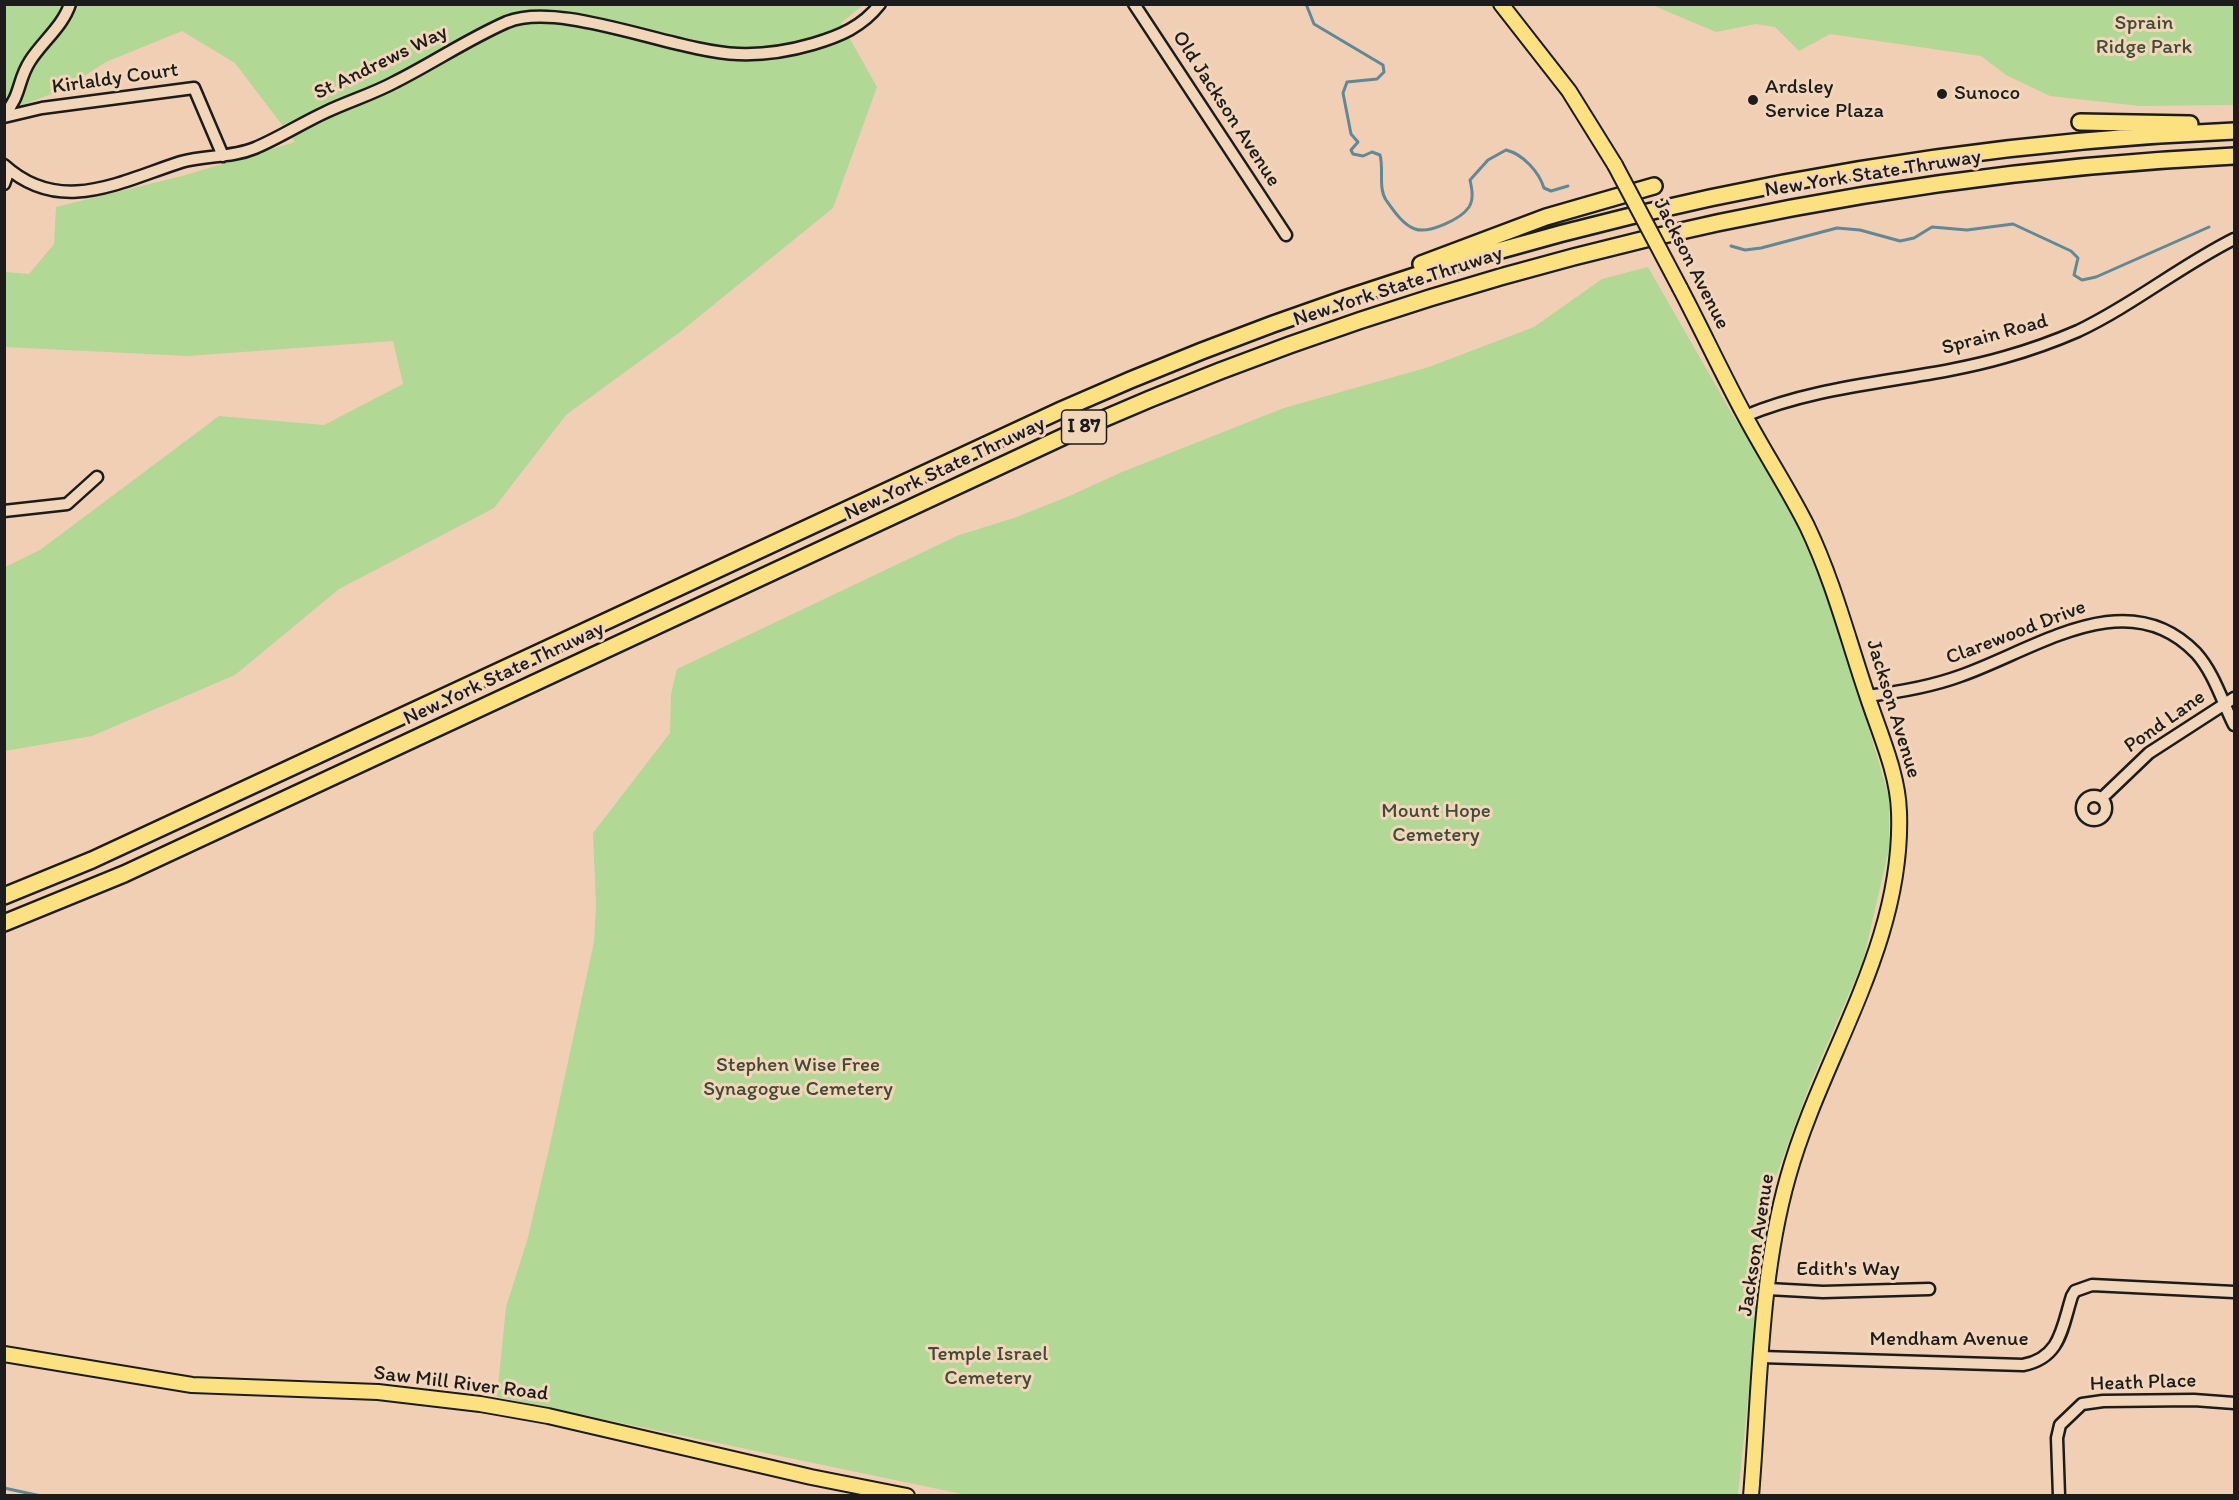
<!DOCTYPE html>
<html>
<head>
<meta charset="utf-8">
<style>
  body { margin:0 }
  #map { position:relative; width:2239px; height:1500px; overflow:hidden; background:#f1cfb5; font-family:Itim,sans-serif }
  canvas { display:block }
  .frame { position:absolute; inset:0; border:6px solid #1c1c1c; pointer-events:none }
</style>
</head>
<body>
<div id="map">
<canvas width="2239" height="1500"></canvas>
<div class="frame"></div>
</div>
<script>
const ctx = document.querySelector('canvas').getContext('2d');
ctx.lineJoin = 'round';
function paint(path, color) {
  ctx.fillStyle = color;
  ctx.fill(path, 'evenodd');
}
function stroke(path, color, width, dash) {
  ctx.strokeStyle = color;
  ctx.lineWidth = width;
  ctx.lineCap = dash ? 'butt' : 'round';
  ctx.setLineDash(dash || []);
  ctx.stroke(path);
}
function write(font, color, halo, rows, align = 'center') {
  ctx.font = font + ' Itim,sans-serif';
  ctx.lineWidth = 6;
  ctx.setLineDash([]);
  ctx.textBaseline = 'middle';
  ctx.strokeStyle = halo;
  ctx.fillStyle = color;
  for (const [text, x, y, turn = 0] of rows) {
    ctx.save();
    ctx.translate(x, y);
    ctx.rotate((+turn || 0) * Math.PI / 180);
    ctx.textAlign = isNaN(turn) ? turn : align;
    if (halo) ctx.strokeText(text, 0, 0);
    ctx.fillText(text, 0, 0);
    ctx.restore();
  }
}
paint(new Path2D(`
  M 5,5 L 863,5 L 841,23 L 877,87 L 833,208 L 680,332 L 566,415 L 494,508 L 339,589 L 235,675 L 92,736 L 5,751 L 5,567 L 40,550 L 219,416 L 324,425 L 403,384 L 393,341 L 188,356 L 5,347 L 5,272 L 29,274 L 54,244 L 56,207 L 182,176 L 295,142 L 235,63 L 182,31 L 106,62 L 64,89 L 5,112 Z
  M 1652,5 L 2234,5 L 2234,105 L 2140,106 L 2050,96 L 2006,75 L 1981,56 L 1830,34 L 1799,51 L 1775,27 L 1756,24 L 1716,32 Z
  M 1648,267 L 1735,419 L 1774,476 L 1801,524 L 1823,572 L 1889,797 L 1889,849 L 1863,961 L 1810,1084 L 1772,1187 L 1766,1224 L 1738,1495 L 967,1495 L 497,1397 L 506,1307 L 527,1241 L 549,1149 L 594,942 L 596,905 L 593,833 L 670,733 L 671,694 L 677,669 L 959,535 L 1014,518 L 1067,497 L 1122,472 L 1284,408 L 1429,367 L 1534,327 L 1602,279 Z`), '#b1d894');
stroke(new Path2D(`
  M 1306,4 L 1314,24 L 1383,65 L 1384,72 L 1377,79 L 1347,82 L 1343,93 L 1351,134 L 1358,142 L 1351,150 L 1353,154 L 1363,156 L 1372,152 L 1380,155 C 1384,169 1378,188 1386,200 C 1393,210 1403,225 1415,229 C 1429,234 1461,219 1469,207 C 1474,199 1472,189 1470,180 L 1488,160 L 1506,150 C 1523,154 1539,172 1544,188 L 1551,191 L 1568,186
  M 1731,246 L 1745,250 L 1761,248 L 1837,228 L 1860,230 L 1900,241 L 1914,238 L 1932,227 L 1967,230 L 2013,224 L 2071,251 L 2078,258 L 2074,275 L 2082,280 L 2096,277 L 2209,227
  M 4,1488 L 41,1496`), '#5d8998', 3);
const minor = new Path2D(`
  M 1134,4 L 1286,235
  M 4,115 C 22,94 17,81 30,61 C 42,42 63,26 70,4
  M 4,117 L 42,108 L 194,88 L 223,156
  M 4,165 C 60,216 119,182 181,162 C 205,155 231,158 255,148 C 279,138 302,123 326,112 C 349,101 373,94 395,82 C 433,63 468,39 507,22 C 561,0 675,52 738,54 C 763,55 789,51 813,44 C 840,36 862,27 880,4
  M 4,184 L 9,170
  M 1745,416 C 1828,381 1919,382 2005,357 C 2030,350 2055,341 2078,331 C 2133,305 2180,266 2234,239
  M 4,511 L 67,504 L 97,477
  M 1867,696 C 1900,692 1930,687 1960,676 C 2035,650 2127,581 2196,653 C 2214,673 2222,701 2234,725
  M2082 808a12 12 0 1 1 24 0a12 12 0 1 1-24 0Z
  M 2102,798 L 2149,753 L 2234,698
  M 1768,1289 L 1823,1292 L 1929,1289
  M 1761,1357 L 2023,1365 C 2061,1358 2062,1327 2072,1296 L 2075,1291 L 2092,1285 L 2234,1292
  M 2059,1496 L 2057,1438 L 2060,1425 L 2082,1404 L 2103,1401 L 2194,1400 L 2234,1403`);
const major = new Path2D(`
  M 1501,4 L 1569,91 L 1615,165
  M 1680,288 C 1702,330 1722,373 1744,414 C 1764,452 1788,488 1807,526 C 1833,580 1848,639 1867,695 C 1879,732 1898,773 1899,812 C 1904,945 1822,1055 1788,1177 C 1759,1279 1760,1391 1751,1496
  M 4,1354 L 192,1385 L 378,1392 L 480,1404 L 548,1416 L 811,1477 L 907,1496`);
const highway = new Path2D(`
  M 2080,122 L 2190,124
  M 1421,264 L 1546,217 L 1654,186
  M 4,896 L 92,860 L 1061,410 C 1431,245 1830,148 2234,131
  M 4,923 L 124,874 L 1082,428 C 1446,268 1836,175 2234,156`);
stroke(minor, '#1c1c1c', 15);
stroke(major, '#1c1c1c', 18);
stroke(highway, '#1c1c1c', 20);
stroke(minor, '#f2d6b9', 10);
stroke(major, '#fbe180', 14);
stroke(highway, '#fbe180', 15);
const majorBridge = new Path2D(`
  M 1615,165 L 1680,288`);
stroke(majorBridge, '#1c1c1c', 18, []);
stroke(majorBridge, '#fbe180', 14);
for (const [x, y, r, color] of [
  [1942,94,6,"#1c1c1c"],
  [1753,100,6,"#1c1c1c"]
]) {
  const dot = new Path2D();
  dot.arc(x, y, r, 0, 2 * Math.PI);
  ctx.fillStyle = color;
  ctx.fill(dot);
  stroke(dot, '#f2d6b9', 2);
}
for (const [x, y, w] of [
  [1084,427,45]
]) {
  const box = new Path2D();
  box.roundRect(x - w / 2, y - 17, w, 34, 4.5);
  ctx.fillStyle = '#f2d6b9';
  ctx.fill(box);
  stroke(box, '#1c1c1c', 1.5);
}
write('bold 20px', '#1c1c1c', null, [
  ["I 87",1084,427]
]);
write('21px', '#414b3a', '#f2d6b9', [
  ["Sprain",2144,24],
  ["Ridge Park",2144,48],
  ["Mount Hope",1436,812],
  ["Cemetery",1436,836],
  ["Stephen Wise Free",798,1066],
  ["Synagogue Cemetery",798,1090],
  ["Temple Israel",988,1355],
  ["Cemetery",988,1379]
]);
write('21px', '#1c1c1c', '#f2d6b9', [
  ["St Andrews Way",381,63,-26],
  ["Kirlaldy Court",115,79,-8],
  ["Old Jackson Avenue",1226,109,57],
  ["New York State Thruway",1873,174,-9],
  ["Jackson Avenue",1691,264,63],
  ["New York State Thruway",1398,287,-18],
  ["Sprain Road",1995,335,-15],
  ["New York State Thruway",945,469,-25],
  ["Clarewood Drive",2016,633,-21],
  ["New York State Thruway",504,674,-25],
  ["Jackson Avenue",1893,709,73],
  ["Pond Lane",2165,722,-35],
  ["Jackson Avenue",1757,1245,-81],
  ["Edith's Way",1848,1270],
  ["Mendham Avenue",1949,1340],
  ["Heath Place",2143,1383,-2],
  ["Saw Mill River Road",461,1384,7]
]);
write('21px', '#1c1c1c', '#f2d6b9', [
  ["Ardsley",1765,88],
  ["Service Plaza",1765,112],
  ["Sunoco",1954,94]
], 'left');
</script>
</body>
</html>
